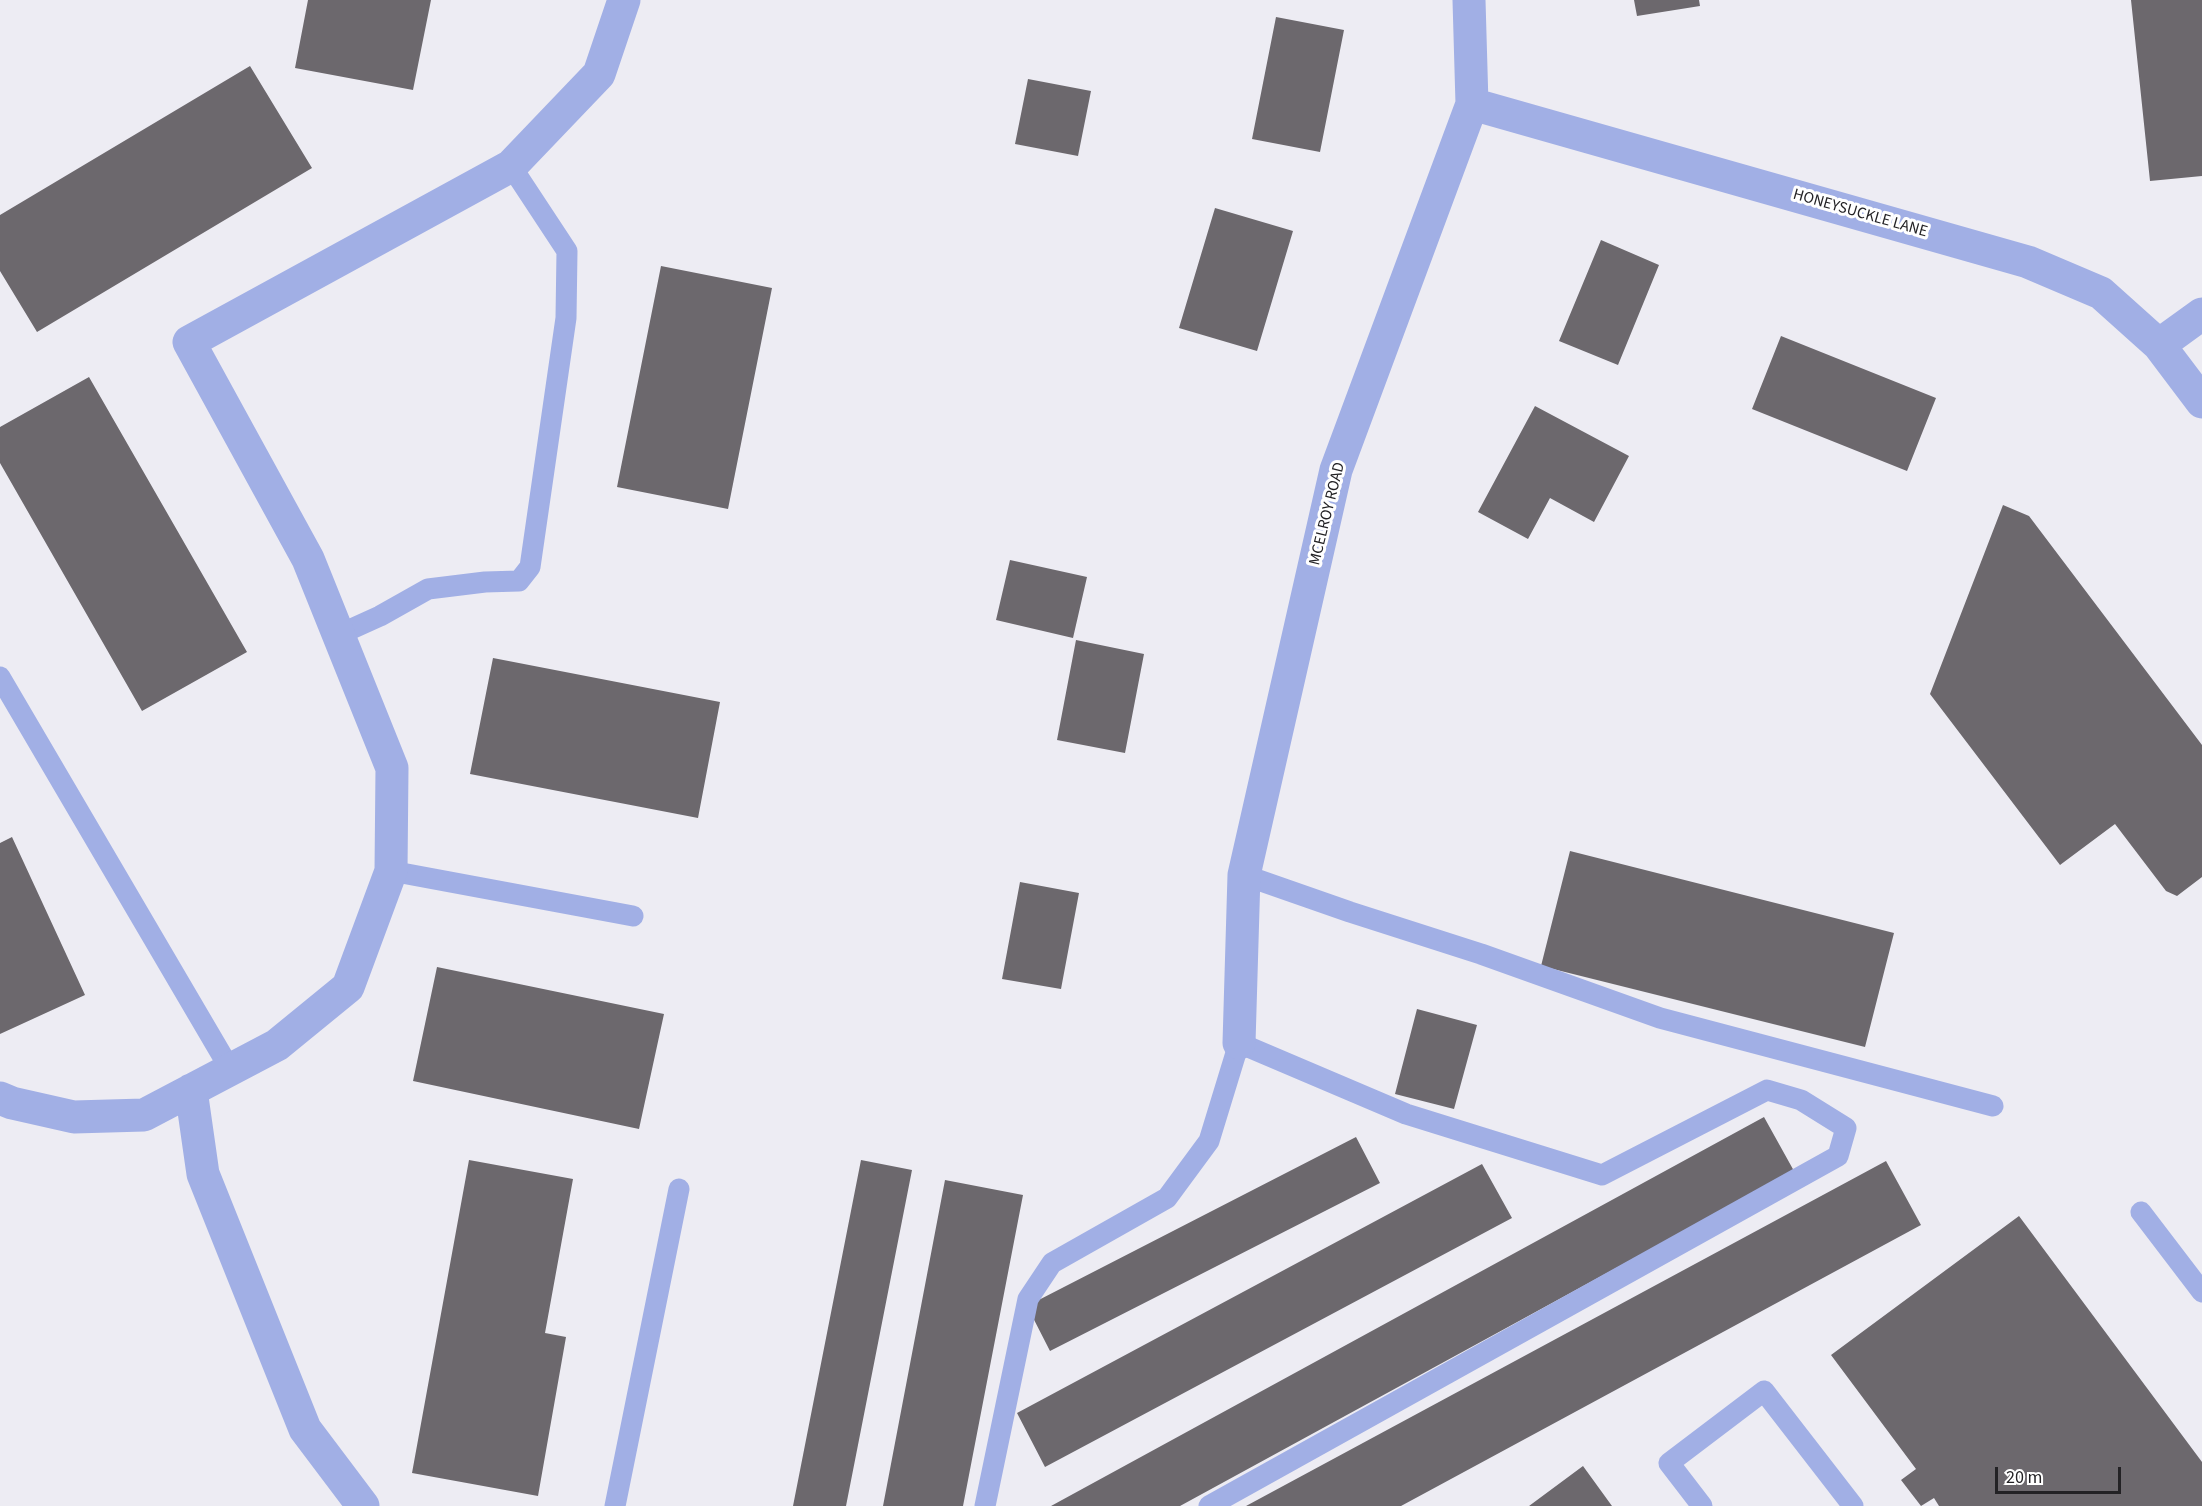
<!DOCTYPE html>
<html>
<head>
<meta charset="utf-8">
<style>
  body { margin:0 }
  #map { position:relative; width:2202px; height:1506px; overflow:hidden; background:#edecf3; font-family:"Source Sans 3",sans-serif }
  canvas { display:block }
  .scale { position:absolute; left:1995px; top:1467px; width:126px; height:27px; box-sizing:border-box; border:3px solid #232225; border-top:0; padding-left:8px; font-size:18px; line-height:21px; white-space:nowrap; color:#232225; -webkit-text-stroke:4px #fff; paint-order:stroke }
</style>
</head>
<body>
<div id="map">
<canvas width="2202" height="1506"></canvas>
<div class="scale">20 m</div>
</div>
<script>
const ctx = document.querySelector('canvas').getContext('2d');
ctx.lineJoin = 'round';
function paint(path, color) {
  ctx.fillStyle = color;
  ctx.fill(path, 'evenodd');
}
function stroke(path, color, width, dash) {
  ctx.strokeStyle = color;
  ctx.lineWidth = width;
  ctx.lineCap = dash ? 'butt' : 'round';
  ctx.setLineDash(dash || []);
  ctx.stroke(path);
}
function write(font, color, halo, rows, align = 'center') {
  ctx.font = font + ' "Source Sans 3",sans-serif';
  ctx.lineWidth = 6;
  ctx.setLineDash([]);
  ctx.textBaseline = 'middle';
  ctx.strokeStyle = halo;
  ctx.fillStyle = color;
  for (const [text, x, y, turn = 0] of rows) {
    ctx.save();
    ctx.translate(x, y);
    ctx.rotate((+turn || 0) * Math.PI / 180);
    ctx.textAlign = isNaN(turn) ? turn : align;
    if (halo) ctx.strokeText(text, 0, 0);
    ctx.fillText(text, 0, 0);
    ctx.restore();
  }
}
paint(new Path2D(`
  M 308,0 L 431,0 L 413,90 L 295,68 Z
  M 1634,0 L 1699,0 L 1700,6 L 1637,16 Z
  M 2131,0 L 2202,0 L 2202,176 L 2150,181 Z
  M 1276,17 L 1344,30 L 1320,152 L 1252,139 Z
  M 250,66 L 312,168 L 37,332 L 0,271 L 0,215 Z
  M 1028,79 L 1091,91 L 1078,156 L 1015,144 Z
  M 1215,208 L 1293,231 L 1257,351 L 1179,328 Z
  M 1601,240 L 1659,265 L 1618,365 L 1559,341 Z
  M 661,266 L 772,288 L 728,509 L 617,487 Z
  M 1781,336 L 1936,398 L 1907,471 L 1752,409 Z
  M 89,377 L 247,652 L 142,711 L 0,463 L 0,427 Z
  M 1535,406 L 1629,456 L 1594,522 L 1550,498 L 1528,539 L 1478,512 Z
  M 2003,505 L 2029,516 L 2202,745 L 2202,877 L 2177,896 L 2166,891 L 2115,824 L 2060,865 L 1930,694 Z
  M 1010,560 L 1087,577 L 1073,638 L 996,620 Z
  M 1076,640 L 1144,654 L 1125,753 L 1057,740 Z
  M 493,658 L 720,702 L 698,818 L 470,774 Z
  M 12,837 L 85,995 L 0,1034 L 0,843 Z
  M 1570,851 L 1894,933 L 1865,1047 L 1541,966 Z
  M 1020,882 L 1079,893 L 1061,989 L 1002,979 Z
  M 437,967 L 664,1014 L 639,1129 L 413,1081 Z
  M 1417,1009 L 1477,1025 L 1454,1109 L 1395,1094 Z
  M 1764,1117 L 1794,1171 L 1180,1506 L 1051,1506 Z
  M 1356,1137 L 1380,1183 L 1050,1351 L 1027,1306 Z
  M 469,1160 L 573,1179 L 545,1333 L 566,1337 L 538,1496 L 412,1473 Z
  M 861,1160 L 912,1170 L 846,1506 L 793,1506 Z
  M 1886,1161 L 1921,1225 L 1401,1506 L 1246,1506 Z
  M 1482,1164 L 1512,1218 L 1045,1467 L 1017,1413 Z
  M 945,1180 L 1023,1195 L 963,1506 L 883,1506 Z
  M 2019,1216 L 2202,1462 L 2202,1506 L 1939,1506 L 1934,1498 L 1921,1506 L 1901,1480 L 1916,1469 L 1831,1355 Z
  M 1583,1466 L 1612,1506 L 1529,1506 Z`), '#6c686d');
stroke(new Path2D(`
  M 338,635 L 380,616 L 428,589 L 485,582 L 519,581 L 530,567 L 566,318 L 567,251 L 511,166
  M 0,677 L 230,1069
  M 391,871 L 633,916
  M 1244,875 L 1350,912 L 1481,954 L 1660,1018 L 1993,1106
  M 2141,1212 L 2202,1292
  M 615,1506 L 679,1189
  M 985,1506 L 1028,1299 L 1052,1263 L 1167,1198 L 1209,1141 L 1239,1043 L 1406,1114 L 1602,1175 L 1767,1090 L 1801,1100 L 1846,1128 L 1838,1156 L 1209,1506
  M 1702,1506 L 1669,1463 L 1764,1391 L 1853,1506`), '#a1afe5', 21);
stroke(new Path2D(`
  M 1472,104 L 2028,262 L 2101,293 L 2159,345 L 2202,402
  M 2159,345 L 2202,314
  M 1239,1043 L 1244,875 L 1336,470 L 1472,104 L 1469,0
  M 191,1090 L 203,1174 L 305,1429 L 363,1506
  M 0,1098 L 12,1103 L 74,1117 L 144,1115 L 277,1045 L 348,987 L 391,871 L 392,768 L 308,559 L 189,342 L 511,166 L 599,74 L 624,0`), '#a1afe5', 33);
write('16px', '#232225', '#fff', [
  ["HONEYSUCKLE LANE",1860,214,16],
  ["MCELROY ROAD",1328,514,-76]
]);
</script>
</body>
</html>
